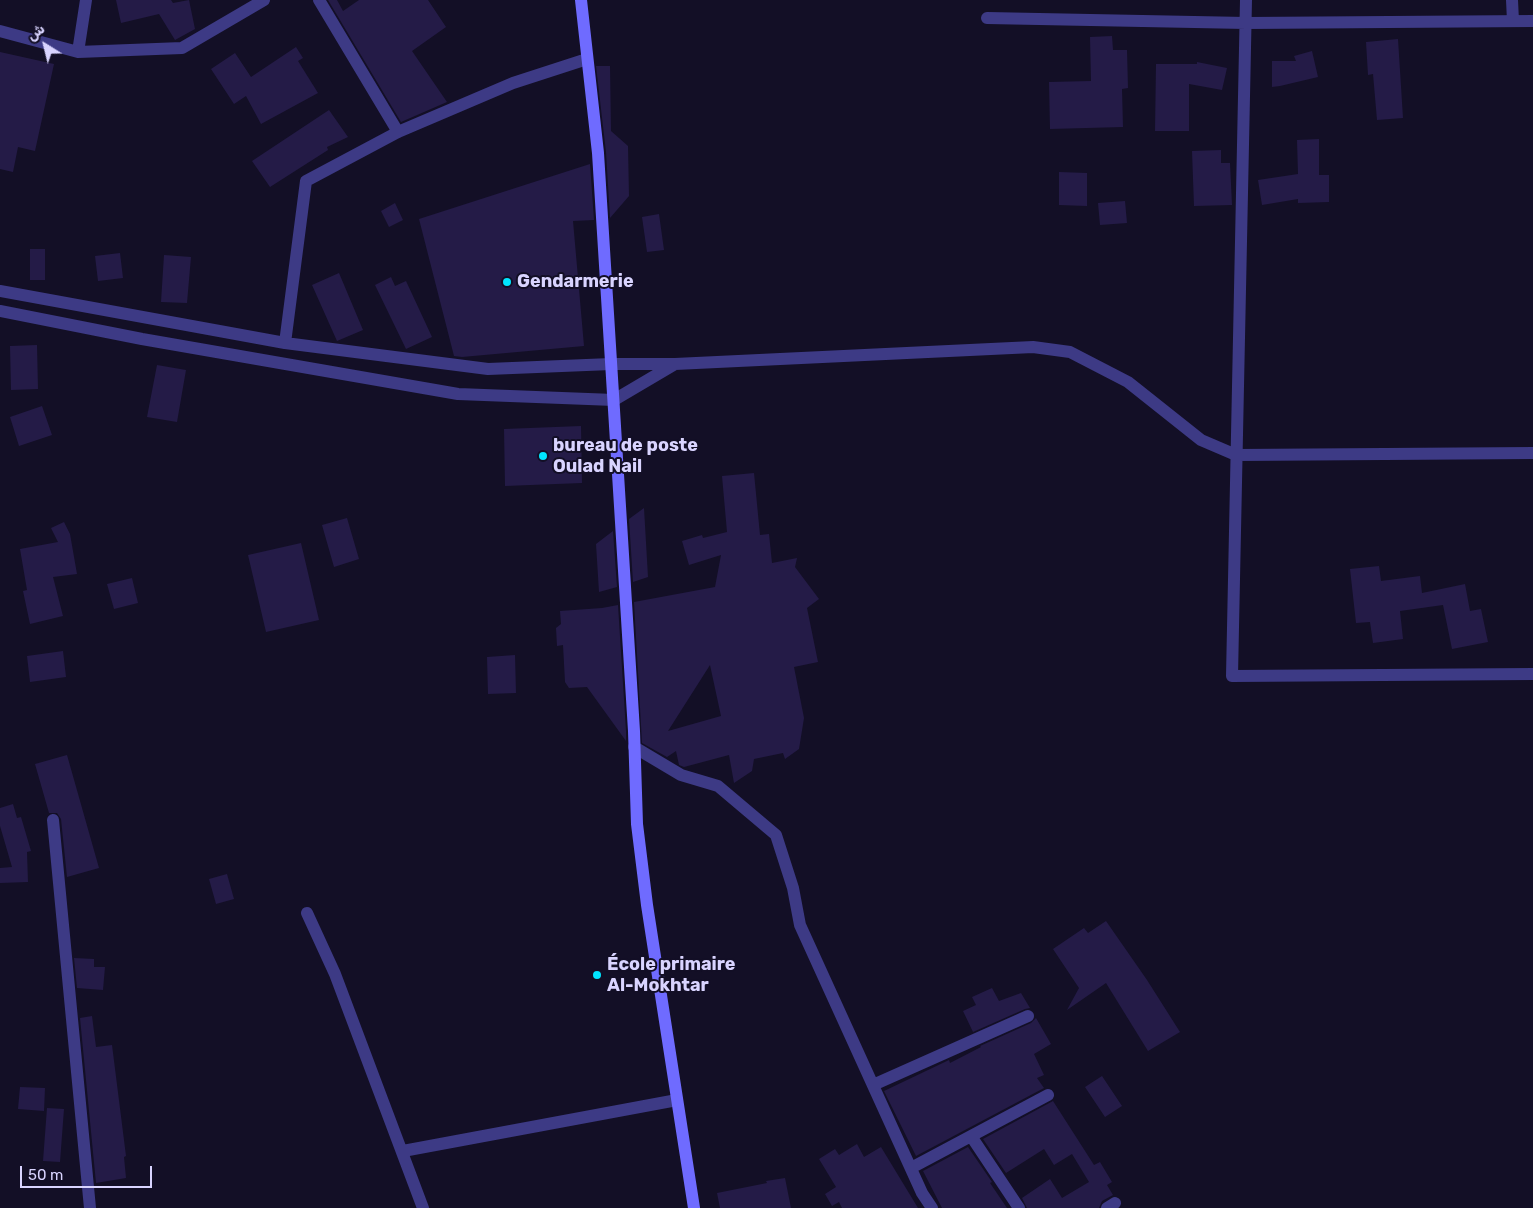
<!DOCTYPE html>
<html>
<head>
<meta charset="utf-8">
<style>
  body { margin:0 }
  #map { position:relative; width:1533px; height:1208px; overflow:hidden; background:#130f26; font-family:Rubik,Vazirmatn,sans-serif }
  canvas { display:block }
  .north { position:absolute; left:20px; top:20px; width:50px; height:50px; -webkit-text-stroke:4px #130f26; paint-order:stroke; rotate:324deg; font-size:14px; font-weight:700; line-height:20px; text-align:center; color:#d9d4ff }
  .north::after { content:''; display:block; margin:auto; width:18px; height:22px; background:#d9d4ff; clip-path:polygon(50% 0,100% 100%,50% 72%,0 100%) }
  .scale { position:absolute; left:20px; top:1166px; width:132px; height:22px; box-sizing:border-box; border:2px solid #d9d4ff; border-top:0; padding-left:6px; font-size:15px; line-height:18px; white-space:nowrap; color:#d9d4ff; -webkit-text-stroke:4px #130f26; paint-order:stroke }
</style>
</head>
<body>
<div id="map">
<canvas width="1533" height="1208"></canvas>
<div class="north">ش</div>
<div class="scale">50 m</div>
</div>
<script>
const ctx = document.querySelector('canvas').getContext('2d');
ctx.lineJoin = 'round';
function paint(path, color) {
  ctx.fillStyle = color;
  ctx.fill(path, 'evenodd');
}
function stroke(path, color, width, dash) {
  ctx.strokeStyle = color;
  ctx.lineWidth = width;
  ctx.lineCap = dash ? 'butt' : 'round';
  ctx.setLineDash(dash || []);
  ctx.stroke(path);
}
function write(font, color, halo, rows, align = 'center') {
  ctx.font = font + ' Rubik,sans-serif';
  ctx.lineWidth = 4;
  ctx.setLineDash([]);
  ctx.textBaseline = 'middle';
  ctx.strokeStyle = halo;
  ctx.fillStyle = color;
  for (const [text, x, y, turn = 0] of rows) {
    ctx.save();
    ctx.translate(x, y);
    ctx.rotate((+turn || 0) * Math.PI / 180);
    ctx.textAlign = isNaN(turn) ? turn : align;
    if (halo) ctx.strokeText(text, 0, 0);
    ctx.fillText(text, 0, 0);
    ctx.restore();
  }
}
paint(new Path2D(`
  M 116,0 L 171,0 L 173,3 L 189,0 L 195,29 L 175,40 L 159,14 L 121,23 Z
  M 328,0 L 337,0 L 343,11 L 359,0 L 428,0 L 446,27 L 412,51 L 447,102 L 401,122 Z
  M 1112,36 L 1113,50 L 1127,50 L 1128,88 L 1122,89 L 1123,127 L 1050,129 L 1049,82 L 1091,81 L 1090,37 Z
  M 1398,39 L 1403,118 L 1377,120 L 1373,74 L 1368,75 L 1366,42 Z
  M 296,47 L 303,58 L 298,61 L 318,93 L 261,124 L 246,96 L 234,104 L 211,69 L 235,53 L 251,77 Z
  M 1312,51 L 1318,77 L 1280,86 L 1272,87 L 1272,61 L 1296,61 L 1294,56 Z
  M 0,52 L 54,64 L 35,151 L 18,147 L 13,172 L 0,169 Z
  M 1197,62 L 1227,68 L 1222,90 L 1189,84 L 1189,131 L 1155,131 L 1156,64 L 1197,64 Z
  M 596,66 L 610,66 L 611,131 L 628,146 L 629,196 L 610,218 L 606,152 Z
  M 329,110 L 348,137 L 327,147 L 328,150 L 270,187 L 252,161 Z
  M 1319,139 L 1319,175 L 1329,175 L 1329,202 L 1298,203 L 1298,199 L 1262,205 L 1258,180 L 1298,174 L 1297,140 Z
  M 1221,150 L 1221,163 L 1230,163 L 1232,205 L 1194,206 L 1192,151 Z
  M 590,164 L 594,220 L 573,221 L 584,346 L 462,357 L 454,356 L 419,219 Z
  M 1059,172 L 1087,173 L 1087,206 L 1059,205 Z
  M 1125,201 L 1127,223 L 1100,225 L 1098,203 Z
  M 395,203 L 403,220 L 389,227 L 381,211 Z
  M 659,214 L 664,250 L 647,252 L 642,217 Z
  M 30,249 L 45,249 L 45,280 L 30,280 Z
  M 120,253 L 123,278 L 98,281 L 95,256 Z
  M 164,255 L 191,257 L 187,303 L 161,302 Z
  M 339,273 L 363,330 L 337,341 L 312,285 Z
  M 391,277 L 395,286 L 406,281 L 432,337 L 406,349 L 375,285 Z
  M 37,345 L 38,389 L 11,390 L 10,346 Z
  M 157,365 L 186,370 L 177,422 L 147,417 Z
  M 42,406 L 52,435 L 19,446 L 10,417 Z
  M 581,426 L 582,483 L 505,486 L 504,429 Z
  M 754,473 L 760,535 L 769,534 L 772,563 L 797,558 L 795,567 L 819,599 L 807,608 L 818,662 L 794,667 L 804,718 L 799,749 L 785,759 L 783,753 L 754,759 L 752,771 L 734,783 L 729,755 L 684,767 L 679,765 L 676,751 L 667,757 L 642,743 L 634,602 L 715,587 L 721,555 L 689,565 L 682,541 L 702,535 L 703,538 L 727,532 L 722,476 ZM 710,665 L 721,716 L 668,731 Z
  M 644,508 L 648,577 L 633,582 L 629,519 Z
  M 347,518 L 359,559 L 334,567 L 322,525 Z
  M 64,522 L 70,534 L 77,574 L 53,577 L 63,616 L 30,624 L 23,591 L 27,590 L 20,549 L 58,542 L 51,528 Z
  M 613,531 L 617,587 L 599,592 L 596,544 Z
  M 301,543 L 319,620 L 266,632 L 248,555 Z
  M 1379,566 L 1381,581 L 1420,576 L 1422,593 L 1465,584 L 1470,611 L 1481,609 L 1488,642 L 1452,649 L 1443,605 L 1400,611 L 1403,639 L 1373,643 L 1370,622 L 1356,623 L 1350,569 Z
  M 132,578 L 138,603 L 114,609 L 107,584 Z
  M 618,605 L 626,731 L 626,741 L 587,687 L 569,688 L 565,682 L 563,645 L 557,646 L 556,628 L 561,624 L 560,611 L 602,608 Z
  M 63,651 L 66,677 L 30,682 L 27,656 Z
  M 515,655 L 516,693 L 488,694 L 487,657 Z
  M 67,755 L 99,868 L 67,877 L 61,819 L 57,813 L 49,813 L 35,764 Z
  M 13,804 L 17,818 L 21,817 L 31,851 L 27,852 L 28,882 L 0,883 L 0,868 L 12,867 L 0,826 L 0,808 Z
  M 227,874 L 234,899 L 216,904 L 209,879 Z
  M 1106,921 L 1147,980 L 1180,1032 L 1148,1051 L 1106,983 L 1067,1010 L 1079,988 L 1053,949 L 1084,928 L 1088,933 Z
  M 74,958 L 94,959 L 94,967 L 105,967 L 103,990 L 77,988 Z
  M 992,988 L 999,1001 L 1021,993 L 1030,1008 L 1025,1009 L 973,1032 L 963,1011 L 976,1005 L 972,997 Z
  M 92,1016 L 96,1047 L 112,1045 L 126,1156 L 124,1157 L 126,1178 L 96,1183 L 80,1018 Z
  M 1036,1018 L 1051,1044 L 1034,1054 L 1044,1075 L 1037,1078 L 1044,1088 L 916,1156 L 884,1091 L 949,1060 L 950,1063 L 981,1047 L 980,1046 L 1031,1023 Z
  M 1102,1076 L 1122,1106 L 1105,1117 L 1085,1087 Z
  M 20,1087 L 45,1088 L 44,1111 L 18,1109 Z
  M 1053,1101 L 1094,1165 L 1100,1162 L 1112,1182 L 1107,1185 L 1113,1195 L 1102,1201 L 1099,1208 L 1027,1208 L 1022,1198 L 1050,1179 L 1062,1198 L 1089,1182 L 1072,1154 L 1054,1165 L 1044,1149 L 1006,1173 L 983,1139 Z
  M 47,1108 L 64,1109 L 60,1162 L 43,1161 Z
  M 857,1144 L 864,1157 L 881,1147 L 918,1208 L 842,1208 L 839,1202 L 832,1206 L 825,1194 L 836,1187 L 819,1159 L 835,1149 L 839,1155 Z
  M 968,1147 L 992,1182 L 990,1183 L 1007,1208 L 942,1208 L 923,1171 Z
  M 785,1178 L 791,1208 L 720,1208 L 717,1193 L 767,1183 L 766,1181 Z`), '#241b47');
stroke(new Path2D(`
  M 319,0 L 398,132
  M 1246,0 L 1232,676 L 1533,674
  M 1512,0 L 1513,21
  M 987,18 L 1246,23 L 1533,21
  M 0,31 L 78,52 L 182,48 L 264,0
  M 78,52 L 86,0
  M 0,291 L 285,343 L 488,369 L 611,364 L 675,364 L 614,400 L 458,394 L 142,339 L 0,311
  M 285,343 L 306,181 L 398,132 L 513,83 L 587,59
  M 675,364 L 1033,347 L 1070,352 L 1128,382 L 1201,440 L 1236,455 L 1533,453
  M 634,747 L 681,775 L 718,786 L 776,835 L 793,888 L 800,925 L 922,1193 L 932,1208
  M 53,820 L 90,1208
  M 307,913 L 335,974 L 423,1208
  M 873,1085 L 1028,1016
  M 971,1136 L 1019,1208
  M 403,1151 L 677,1100
  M 911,1168 L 1048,1095
  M 1107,1208 L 1115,1203`), '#3d3a85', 12);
stroke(new Path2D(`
  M 581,0 L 598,153 L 634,731 L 637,824 L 647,905 L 694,1208`), '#6f6bff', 12);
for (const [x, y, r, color] of [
  [507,282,5,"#00e5ff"],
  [543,456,5,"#00e5ff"],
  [597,975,5,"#00e5ff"]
]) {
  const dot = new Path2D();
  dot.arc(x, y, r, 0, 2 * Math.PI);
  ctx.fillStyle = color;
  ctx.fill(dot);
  stroke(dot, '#130f26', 2);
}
write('bold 18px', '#d9d4ff', '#130f26', [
  ["Gendarmerie",517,282],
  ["bureau de poste",553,446],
  ["Oulad Nail",553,467],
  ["École primaire",607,965],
  ["Al-Mokhtar",607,986]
], 'left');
</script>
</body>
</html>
